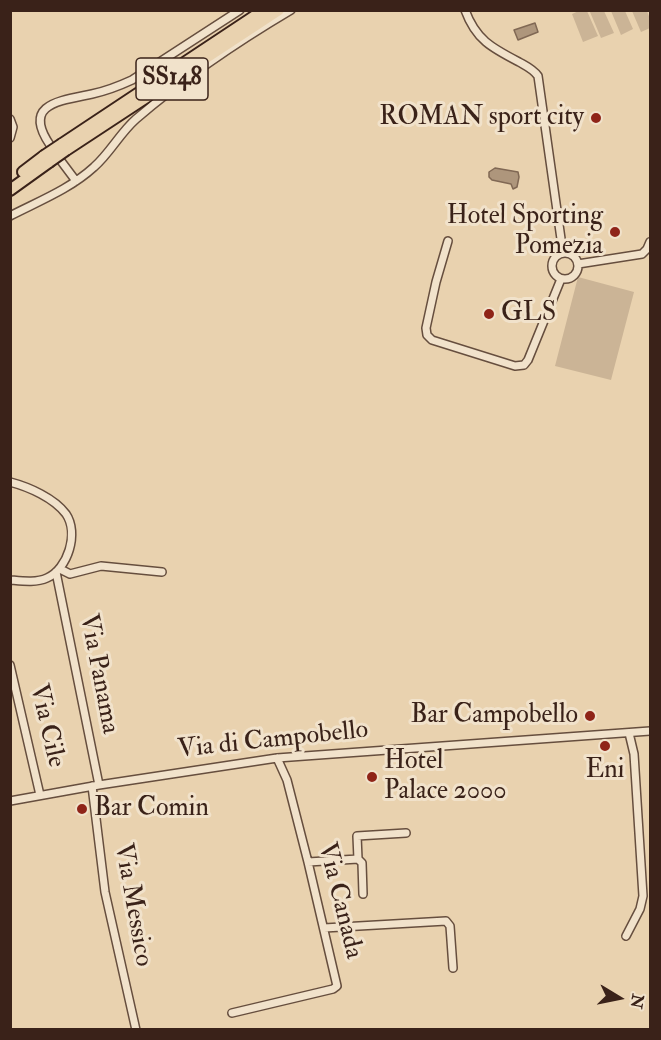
<!DOCTYPE html>
<html>
<head>
<meta charset="utf-8">
<style>
  body { margin:0 }
  #map { position:relative; width:661px; height:1040px; overflow:hidden; background:#e9d2af; font-family:"IM FELL Double Pica",serif }
  canvas { display:block }
  .frame { position:absolute; inset:0; border:12px solid #3a2219; pointer-events:none }
  .north { position:absolute; left:589px; top:968px; width:60px; height:60px; -webkit-text-stroke:4px #f1e2cb; paint-order:stroke; rotate:100deg; font-size:16px; font-weight:700; line-height:24px; text-align:center; color:#3a2219 }
  .north::after { content:''; display:block; margin:auto; width:21px; height:27px; background:#3a2219; clip-path:polygon(50% 0,100% 100%,50% 72%,0 100%) }
</style>
</head>
<body>
<div id="map">
<canvas width="661" height="1040"></canvas>
<div class="frame"></div>
<div class="north">N</div>
</div>
<script>
const ctx = document.querySelector('canvas').getContext('2d');
ctx.lineJoin = 'round';
function paint(path, color) {
  ctx.fillStyle = color;
  ctx.fill(path, 'evenodd');
}
function stroke(path, color, width, dash) {
  ctx.strokeStyle = color;
  ctx.lineWidth = width;
  ctx.lineCap = dash ? 'butt' : 'round';
  ctx.setLineDash(dash || []);
  ctx.stroke(path);
}
function write(font, color, halo, rows, align = 'center') {
  ctx.font = font + ' "IM FELL Double Pica",serif';
  ctx.lineWidth = 6;
  ctx.setLineDash([]);
  ctx.textBaseline = 'middle';
  ctx.strokeStyle = halo;
  ctx.fillStyle = color;
  for (const [text, x, y, turn = 0] of rows) {
    ctx.save();
    ctx.translate(x, y);
    ctx.rotate((+turn || 0) * Math.PI / 180);
    ctx.textAlign = isNaN(turn) ? turn : align;
    if (halo) ctx.strokeText(text, 0, 0);
    ctx.fillText(text, 0, 0);
    ctx.restore();
  }
}
paint(new Path2D(`
  M 581,10 L 587,11 L 598,36 L 583,42 L 572,14 Z
  M 592,11 L 604,11 L 614,33 L 601,38 L 590,12 Z
  M 611,11 L 625,11 L 633,29 L 621,35 Z
  M 632,11 L 647,11 L 650,19 L 650,28 L 641,32 Z
  M 578,277 L 634,292 L 611,380 L 555,366 Z`), '#cbb496');
const water = new Path2D(`
  M 535,23 L 538,32 L 518,40 L 514,30 Z
  M 495,168 L 518,172 L 519,177 L 517,187 L 513,189 L 511,184 L 492,180 L 489,177 L 489,172 Z`);
paint(water, '#ae967c');
stroke(water, '#806854', 1.5);
const minor = new Path2D(`
  M 465,10 C 476,40 492,48 519,62 C 526,66 533,69 538,76 L 563,253
  M 10,119 L 13,127 L 10,138
  M 50,145 C 22,104 59,101 92,94 C 106,91 119,86 132,80 L 240,10
  M 61,161 L 76,181
  M 10,216 C 39,201 70,189 94,167 C 110,153 120,133 136,119 C 184,78 237,42 291,10
  M 448,241 L 436,282 L 426,328 L 427,335 L 432,340 L 515,366 L 524,365 L 528,360 L 561,279
  M552 266a13 13 0 1 1 26 0a13 13 0 1 1-26 0Z
  M 578,264 L 642,254 L 647,249 L 650,242
  M 10,482 C 29,487 54,498 66,514 C 79,533 68,569 47,578 C 36,583 22,581 10,580
  M 60,569 L 70,574 L 101,566 L 162,572
  M 56,572 L 99,785
  M 10,665 L 40,795
  M 92,786 L 105,892 L 136,1030
  M 10,801 L 99,785 L 277,758 L 650,731
  M 308,862 L 358,859
  M 363,894 L 362,863 L 358,859 L 357,836 L 406,833
  M 324,928 L 446,921 L 450,926 L 453,968
  M 626,936 L 640,909 L 643,896 L 634,754 L 629,733
  M 232,1013 L 333,989 L 337,986 L 308,862 L 287,780 L 277,758`);
const highway = new Path2D(`
  M 62,144 L 264,10
  M 66,150 L 279,10
  M 23,172 L 44,156
  M 10,190 L 49,162`);
stroke(minor, '#664e3e', 10);
stroke(highway, '#3a2219', 14);
stroke(minor, '#f1e2cb', 7);
stroke(highway, '#e9d2af', 10);
const highwayBridge = new Path2D(`
  M 44,156 L 62,144
  M 49,162 L 66,150`);
stroke(highwayBridge, '#3a2219', 14, []);
stroke(highwayBridge, '#e9d2af', 10);
for (const [x, y, r, color] of [
  [596,118,6,"#8f2418"],
  [615,232,6,"#8f2418"],
  [489,314,6,"#8f2418"],
  [590,716,6,"#8f2418"],
  [605,746,6,"#8f2418"],
  [372,777,6,"#8f2418"],
  [82,809,6,"#8f2418"]
]) {
  const dot = new Path2D();
  dot.arc(x, y, r, 0, 2 * Math.PI);
  ctx.fillStyle = color;
  ctx.fill(dot);
  stroke(dot, '#f1e2cb', 2);
}
for (const [x, y, w] of [
  [172,79,72]
]) {
  const box = new Path2D();
  box.roundRect(x - w / 2, y - 21, w, 42, 4.5);
  ctx.fillStyle = '#f1e2cb';
  ctx.fill(box);
  stroke(box, '#3a2219', 1.5);
}
write('bold 24px', '#3a2219', null, [
  ["SS148",172,79]
]);
write('26px', '#3a2219', '#f1e2cb', [
  ["ROMAN sport city",584,118],
  ["Hotel Sporting",603,217],
  ["Pomezia",603,247],
  ["GLS",501,314,"left"],
  ["Bar Campobello",578,716],
  ["Hotel",384,762,"left"],
  ["Palace 2000",384,792,"left"],
  ["Eni",605,771,"center"],
  ["Bar Comin",94,809,"left"]
], 'right');
write('26px', '#3a2219', '#f1e2cb', [
  ["Via Panama",98,674,79],
  ["Via Cile",46,726,77],
  ["Via di Campobello",273,741,-6],
  ["Via Canada",339,901,76],
  ["Via Messico",132,905,80]
]);
</script>
</body>
</html>
